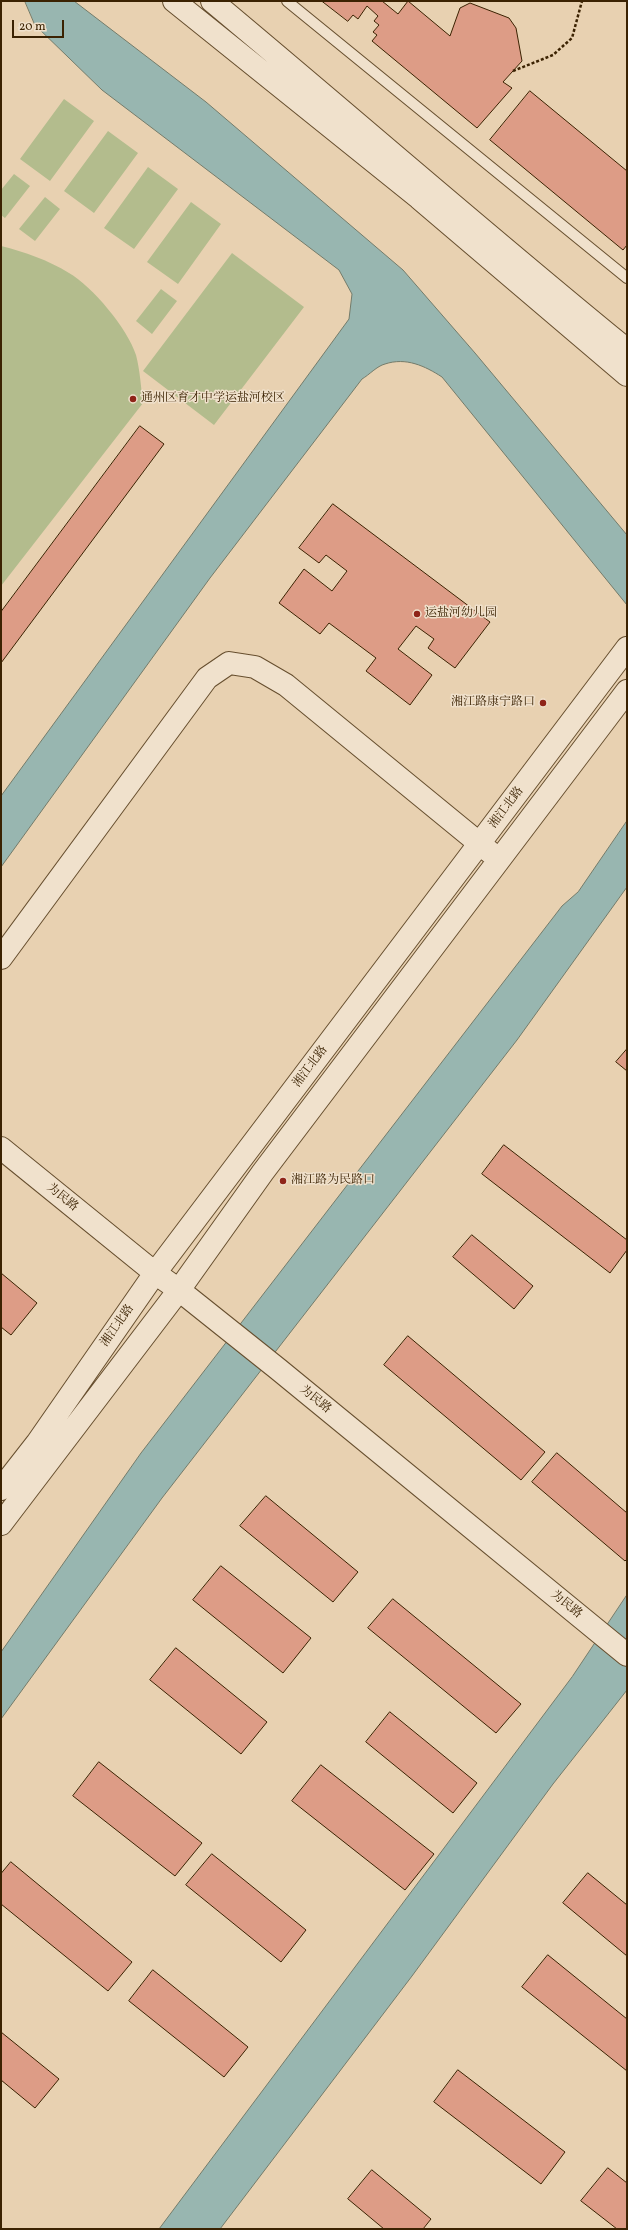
<!DOCTYPE html>
<html>
<head>
<meta charset="utf-8">
<style>
  body { margin:0 }
  #map { position:relative; width:628px; height:2230px; overflow:hidden; background:#e8d1b1; font-family:Vollkorn,serif }
  canvas { display:block }
  .frame { position:absolute; inset:0; border:2px solid #3b2202; pointer-events:none }
  .scale { position:absolute; left:12px; top:20px; width:52px; height:18px; box-sizing:border-box; border:2px solid #3b2202; border-top:0; padding-left:5px; font-size:12px; line-height:14px; white-space:nowrap; color:#3b2202; -webkit-text-stroke:3px #f0e1cc; paint-order:stroke }
</style>
</head>
<body>
<div id="map">
<canvas width="628" height="2230"></canvas>
<div class="frame"></div>
<div class="scale">20 m</div>
</div>
<script>
const ctx = document.querySelector('canvas').getContext('2d');
ctx.lineJoin = 'round';
function paint(path, color) {
  ctx.fillStyle = color;
  ctx.fill(path, 'evenodd');
}
function stroke(path, color, width, dash) {
  ctx.strokeStyle = color;
  ctx.lineWidth = width;
  ctx.lineCap = dash ? 'butt' : 'round';
  ctx.setLineDash(dash || []);
  ctx.stroke(path);
}
function write(font, color, halo, rows, align = 'center') {
  ctx.font = font + ' Vollkorn,"Noto Serif SC",serif';
  ctx.lineWidth = 3;
  ctx.setLineDash([]);
  ctx.textBaseline = 'middle';
  ctx.strokeStyle = halo;
  ctx.fillStyle = color;
  for (const [text, x, y, turn = 0] of rows) {
    ctx.save();
    ctx.translate(x, y);
    ctx.rotate((+turn || 0) * Math.PI / 180);
    ctx.textAlign = isNaN(turn) ? turn : align;
    if (halo) ctx.strokeText(text, 0, 0);
    ctx.fillText(text, 0, 0);
    ctx.restore();
  }
}
paint(new Path2D(`
  M 64,99 L 94,121 L 50,181 L 20,159 Z
  M 108,131 L 138,153 L 94,213 L 64,191 Z
  M 148,167 L 178,189 L 134,249 L 104,228 Z
  M 14,174 L 30,186 L 5,218 L 1,215 L 1,190 Z
  M 45,197 L 60,209 L 35,241 L 19,229 Z
  M 191,202 L 221,224 L 178,284 L 147,262 Z
  M 1,246 C 25,252 48,260 69,273 C 92,286 128,329 136,355 C 140,370 141,388 143,403 L 1,586 Z
  M 232,253 L 304,307 L 214,425 L 143,371 Z
  M 161,289 L 177,301 L 152,334 L 136,321 Z`), '#b3bc8d');
const water = new Path2D(`
  M 25,1 L 74,1 L 206,102 L 403,270 L 475,353 L 627,535 L 627,605 L 442,377 C 425,366 406,357 385,364 C 377,366 369,375 362,379 L 210,578 L 1,867 L 1,796 L 349,319 L 352,294 L 339,270 L 102,90 L 35,25 Z
  M 627,821 L 627,887 L 517,1040 L 162,1498 L 1,1719 L 1,1652 L 141,1453 L 562,906 L 578,892 Z
  M 627,1595 L 627,1690 L 553,1784 L 412,1976 L 220,2229 L 159,2229 L 572,1677 Z`);
paint(water, '#98b6b0');
stroke(water, '#737b6a', 1);
const building = new Path2D(`
  M 322,1 L 382,1 L 398,14 L 408,1 L 450,36 L 460,8 L 470,3 L 509,18 L 516,28 L 522,61 L 503,82 L 512,88 L 477,128 L 372,41 L 377,35 L 373,32 L 379,25 L 374,21 L 378,16 L 367,6 L 358,19 L 353,15 L 348,21 Z
  M 530,91 L 627,171 L 627,245 L 623,250 L 490,140 Z
  M 140,426 L 164,444 L 1,663 L 1,612 Z
  M 333,504 L 490,622 L 455,668 L 428,648 L 434,639 L 416,626 L 398,649 L 432,675 L 410,705 L 366,671 L 376,658 L 329,623 L 320,634 L 279,603 L 304,569 L 332,591 L 347,571 L 326,555 L 319,563 L 299,548 Z
  M 627,1049 L 627,1071 L 616,1062 Z
  M 504,1145 L 627,1240 L 627,1250 L 610,1273 L 482,1174 Z
  M 472,1235 L 533,1286 L 514,1309 L 453,1257 Z
  M 1,1273 L 37,1303 L 11,1335 L 1,1327 Z
  M 408,1336 L 545,1452 L 521,1480 L 384,1365 Z
  M 557,1453 L 627,1513 L 627,1559 L 625,1561 L 532,1482 Z
  M 266,1496 L 358,1572 L 333,1602 L 240,1526 Z
  M 221,1566 L 311,1638 L 283,1673 L 193,1600 Z
  M 393,1599 L 521,1704 L 496,1733 L 368,1628 Z
  M 176,1648 L 267,1722 L 241,1754 L 150,1680 Z
  M 390,1712 L 477,1783 L 453,1813 L 366,1742 Z
  M 99,1762 L 202,1843 L 175,1876 L 73,1796 Z
  M 321,1765 L 434,1854 L 405,1890 L 292,1801 Z
  M 212,1854 L 306,1930 L 281,1962 L 186,1885 Z
  M 11,1862 L 132,1962 L 108,1991 L 1,1904 L 1,1874 Z
  M 588,1873 L 627,1905 L 627,1956 L 563,1903 Z
  M 548,1955 L 627,2019 L 627,2071 L 522,1987 Z
  M 153,1970 L 248,2047 L 224,2077 L 129,2001 Z
  M 1,2032 L 59,2079 L 35,2108 L 1,2080 Z
  M 458,2070 L 565,2152 L 541,2184 L 434,2102 Z
  M 608,2168 L 627,2183 L 627,2229 L 617,2229 L 581,2201 Z
  M 372,2170 L 431,2219 L 423,2229 L 384,2229 L 348,2199 Z`);
paint(building, '#dd9c86');
stroke(building, '#3b2202', 1);
const service = new Path2D(`
  M 287,1 L 627,278`);
const tertiary = new Path2D(`
  M 174,1 L 419,198 L 627,375
  M 212,1 C 351,117 487,236 627,350
  M 1,958 L 207,678 L 229,663 L 255,667 L 286,685 L 491,853
  M 1,1148 L 155,1273 L 179,1290 L 278,1369 L 627,1655
  M 1,1489 L 37,1443 L 155,1273 L 627,648
  M 1,1524 L 179,1290 L 263,1172 L 627,691`);
stroke(service, '#664e2e', 12);
stroke(tertiary, '#664e2e', 24);
stroke(new Path2D(`
  M 513,71 L 553,55 L 572,38 L 582,1`), '#3b2202', 2.5, [3, 2]);
stroke(service, '#f0e1cc', 10);
stroke(tertiary, '#f0e1cc', 22);
for (const [x, y, r, color] of [
  [133,399,4,"#8f2418"],
  [417,614,4,"#8f2418"],
  [543,703,4,"#8f2418"],
  [283,1181,4,"#8f2418"]
]) {
  const dot = new Path2D();
  dot.arc(x, y, r, 0, 2 * Math.PI);
  ctx.fillStyle = color;
  ctx.fill(dot);
  stroke(dot, '#f0e1cc', 1.5);
}
write('12px', '#3b2202', '#f0e1cc', [
  ["通州区育才中学运盐河校区",141,399],
  ["运盐河幼儿园",425,614],
  ["湘江路康宁路口",535,703,"right"],
  ["湘江路为民路口",291,1181]
], 'left');
write('12px', '#3b2202', '#f0e1cc', [
  ["湘江北路",507,808,-53],
  ["湘江北路",311,1067,-53],
  ["为民路",62,1198,39],
  ["湘江北路",118,1326,-55],
  ["为民路",315,1400,39],
  ["为民路",566,1605,39]
]);
</script>
</body>
</html>
